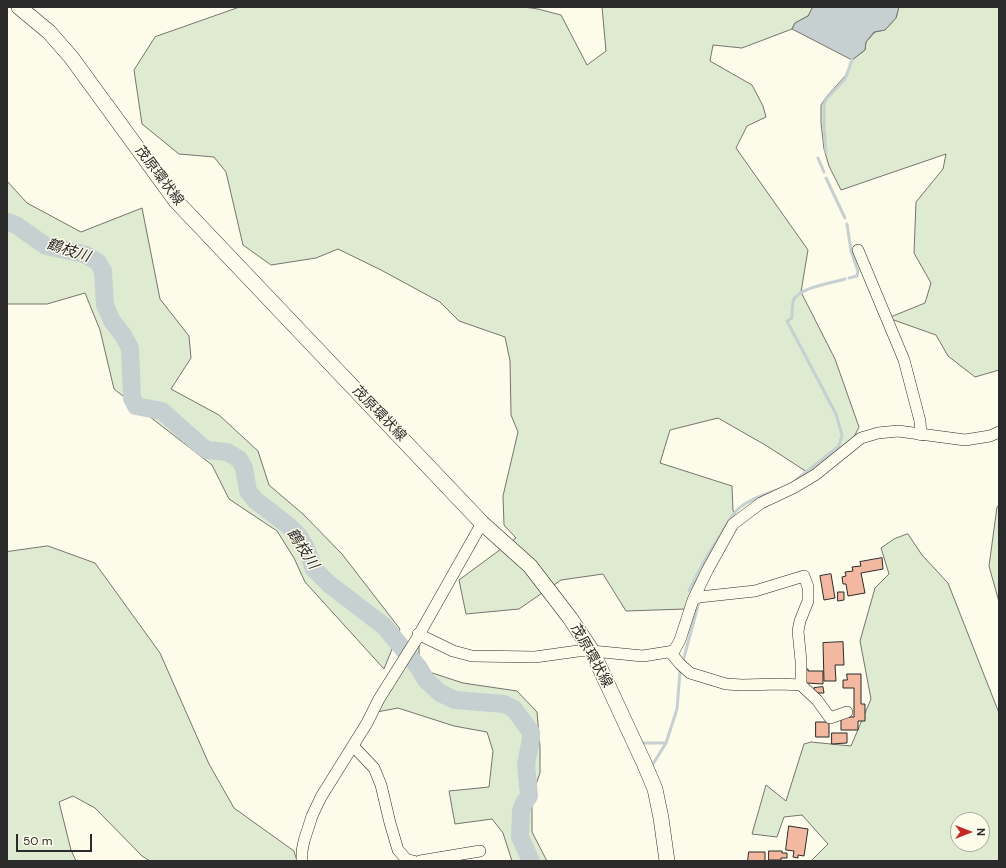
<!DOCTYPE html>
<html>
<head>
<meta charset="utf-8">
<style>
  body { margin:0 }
  #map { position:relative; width:1006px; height:868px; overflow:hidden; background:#fdfbea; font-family:"DM Sans",sans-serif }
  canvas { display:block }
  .frame { position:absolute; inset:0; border:8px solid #2b2b2b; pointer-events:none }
  .north { position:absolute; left:950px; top:812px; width:40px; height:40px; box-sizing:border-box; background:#fdfbea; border:1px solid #a9a89e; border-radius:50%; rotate:90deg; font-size:11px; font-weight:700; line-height:16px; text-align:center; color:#2b2b2b }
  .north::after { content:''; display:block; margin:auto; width:14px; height:18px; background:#c62828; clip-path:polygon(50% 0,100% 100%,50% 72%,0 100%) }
  .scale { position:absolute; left:16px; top:834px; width:76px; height:18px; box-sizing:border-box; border:2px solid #2b2b2b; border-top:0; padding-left:5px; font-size:12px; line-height:14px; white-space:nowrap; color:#2b2b2b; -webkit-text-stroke:3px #fdfbea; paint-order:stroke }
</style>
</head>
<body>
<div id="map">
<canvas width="1006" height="868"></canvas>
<div class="frame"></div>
<div class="north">N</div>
<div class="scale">50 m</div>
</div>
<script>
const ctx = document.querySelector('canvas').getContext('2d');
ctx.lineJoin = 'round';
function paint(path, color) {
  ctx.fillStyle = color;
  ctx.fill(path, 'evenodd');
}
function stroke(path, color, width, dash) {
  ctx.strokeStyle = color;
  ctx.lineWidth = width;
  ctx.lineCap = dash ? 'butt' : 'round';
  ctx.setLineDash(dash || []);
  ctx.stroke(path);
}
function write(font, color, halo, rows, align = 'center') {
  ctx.font = font + ' "DM Sans","Noto Sans JP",sans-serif';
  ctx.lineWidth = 3;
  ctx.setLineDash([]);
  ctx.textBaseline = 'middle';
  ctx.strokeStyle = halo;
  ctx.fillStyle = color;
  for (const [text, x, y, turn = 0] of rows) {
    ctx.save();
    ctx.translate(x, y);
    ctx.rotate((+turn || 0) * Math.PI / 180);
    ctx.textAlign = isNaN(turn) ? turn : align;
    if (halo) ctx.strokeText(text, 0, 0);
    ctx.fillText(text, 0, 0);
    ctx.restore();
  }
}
const green = new Path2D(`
  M 240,7 L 524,7 L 538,9 L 561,15 L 587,65 L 606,51 L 602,7 L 813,7 L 808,16 L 795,23 L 792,29 L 742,48 L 713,45 L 710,61 L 752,85 L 763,106 L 766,117 L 747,126 L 736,148 L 808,250 L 801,292 L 835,359 L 859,427 L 854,437 L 810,474 L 767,446 L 718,418 L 670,430 L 660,463 L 732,486 L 733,511 L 737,515 L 695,582 L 685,609 L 626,611 L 603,574 L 561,580 L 519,609 L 466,614 L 459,580 L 516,538 L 504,525 L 503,496 L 518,432 L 511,415 L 510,361 L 505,337 L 459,321 L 440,302 L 381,270 L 338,249 L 316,258 L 271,265 L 243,245 L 226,172 L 214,157 L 179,154 L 142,124 L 134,70 L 155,37 Z
  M 899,7 L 999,7 L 999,370 L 975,377 L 948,356 L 936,335 L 888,318 L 925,303 L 931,283 L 914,253 L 916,202 L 943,169 L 946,154 L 841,190 L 829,166 L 824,149 L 821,123 L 821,105 L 827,96 L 847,74 L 852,60 L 865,50 L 866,42 L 875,32 L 885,30 L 896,18 Z
  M 7,181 L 27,203 L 81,232 L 142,208 L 160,299 L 189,336 L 191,358 L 171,389 L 219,415 L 258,451 L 269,485 L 303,514 L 342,554 L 400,629 L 384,669 L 305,582 L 294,558 L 277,531 L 229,499 L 212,465 L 114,389 L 100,330 L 85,293 L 47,304 L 7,304 Z
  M 999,506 L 999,602 L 989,566 L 997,507 Z
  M 908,534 L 922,555 L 948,583 L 999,713 L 999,861 L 811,861 L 828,844 L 802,815 L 784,817 L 777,837 L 752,834 L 766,785 L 786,801 L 804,744 L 811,742 L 851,746 L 871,699 L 860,641 L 875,588 L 889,574 L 881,548 L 894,539 ZM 958,820 L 982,820 L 982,844 L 958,844 Z
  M 48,546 L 95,563 L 160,653 L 209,764 L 234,808 L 294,851 L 297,861 L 150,861 L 142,856 L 95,808 L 73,796 L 59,802 L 71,850 L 76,861 L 7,861 L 7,552 Z
  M 419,641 L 419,662 L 423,670 L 463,683 L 517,691 L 537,712 L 540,747 L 540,773 L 532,796 L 532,832 L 547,861 L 512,861 L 503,833 L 492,819 L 455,824 L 449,791 L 489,787 L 493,751 L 487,732 L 454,726 L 398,708 L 377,712 Z`);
paint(green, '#deebd1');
stroke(green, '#74746e', 1);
const water = new Path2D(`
  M 813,7 L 899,7 L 896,18 L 885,30 L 874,32 L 866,42 L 865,50 L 852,60 L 792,29 L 795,23 L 808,16 Z`);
paint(water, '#c7d0d0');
stroke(water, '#74746e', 1);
stroke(new Path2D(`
  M 826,152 L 824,128 L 824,104 L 827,98 L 845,79 L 852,60
  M 818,158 L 824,172
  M 826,178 L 845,218
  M 847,224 L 851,251 L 858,271 L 857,276 L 849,278
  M 796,480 L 839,446 L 842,435 L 836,414 L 787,321 L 792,318 C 792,313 792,303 794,299 C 801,287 832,283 845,279
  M 689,591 C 698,571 709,552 721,534 C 726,525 731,516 738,509 C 749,499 764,495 777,490
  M 683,661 L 699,602
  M 642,743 L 666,743
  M 653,764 L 666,743 L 677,709 L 680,672`), '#c7d0d0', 3);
stroke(new Path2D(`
  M 7,222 L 16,225 L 46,246 L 84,254 L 98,262 L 103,271 L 105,305 L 112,321 L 123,335 L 130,348 L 132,398 L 136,406 L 162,411 L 200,445 L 207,450 L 227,452 L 239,459 L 244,468 L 248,491 L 255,500 L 290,527 L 299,536 L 306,548 L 314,569 L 329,584 L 384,626 L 419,668 L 426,680 L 440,693 L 455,700 L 504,704 L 514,709 L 531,732 L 531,739 L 526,764 L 529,796 L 524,803 L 521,811 L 520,837 L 531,861`), '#c7d0d0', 18);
const building = new Path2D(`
  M 882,558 L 883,569 L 861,573 L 865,593 L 848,596 L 846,584 L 843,584 L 842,577 L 846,576 L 845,572 L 853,571 L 852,567 L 861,566 L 860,562 Z
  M 831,574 L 835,598 L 824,600 L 820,576 Z
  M 838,592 L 844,592 L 844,600 L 838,601 Z
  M 843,642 L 844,665 L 835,665 L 836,681 L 824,681 L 823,643 Z
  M 806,669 L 808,669 L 808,671 L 823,671 L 823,684 L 806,683 Z
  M 847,674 L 861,674 L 861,704 L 865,704 L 865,721 L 858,721 L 858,730 L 841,730 L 841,717 L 854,717 L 854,688 L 843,688 L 843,680 L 847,680 Z
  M 823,687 L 824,693 L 814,693 L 814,688 Z
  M 816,722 L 829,722 L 829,737 L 816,737 Z
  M 832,733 L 847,733 L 847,743 L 832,744 Z
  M 789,826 L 808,829 L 804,856 L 798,855 L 798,858 L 793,857 L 794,851 L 786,850 Z
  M 769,851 L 782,851 L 782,853 L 787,853 L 787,858 L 781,858 L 781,860 L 769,860 Z
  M 749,852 L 765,852 L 765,861 L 748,861 Z`);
paint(building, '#f2b8a0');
stroke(building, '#2b2b2b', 1);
const minor = new Path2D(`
  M 858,250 L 904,360 L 920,421 L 921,435
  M 693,600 L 699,597 L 755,591 L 804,576 L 808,587 L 808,601 L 800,621 L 798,631 L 801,661 L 801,685 L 817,700 L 830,718 L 847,712
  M 418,634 L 453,651 L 472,656 L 535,657 L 578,651 L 592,651 L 643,656 L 674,651 L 680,640 L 693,600 L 708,569 L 733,524 L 761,503 L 793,488 L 815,475 L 861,438 L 878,433 L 898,431 L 965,440 L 990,436 L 999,432
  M 670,652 L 680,664 L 690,673 L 726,684 L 742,685 L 780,684 L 801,685
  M 354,747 L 374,768 L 381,785 L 390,823 L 398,850 L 407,860 L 413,861
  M 302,861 L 302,851 L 304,841 L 312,816 L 321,797 L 367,723 L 379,699 L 416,640 L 482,523
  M 420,861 L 480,851`);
const major = new Path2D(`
  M 19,7 L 49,32 L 71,57 L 176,201 L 482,523 L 530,566 L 570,618 L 592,651 L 644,763 L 655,789 L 661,818 L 667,861`);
stroke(minor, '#2b2b2b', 12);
stroke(major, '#2b2b2b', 16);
stroke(minor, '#fdfbea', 11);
stroke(major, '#fdfbea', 15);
write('14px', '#2b2b2b', '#fdfbea', [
  ["茂原環状線",159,176,53],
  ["茂原環状線",379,414,46],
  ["茂原環状線",591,656,61]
]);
write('italic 15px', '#2b2b2b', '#fdfbea', [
  ["鶴枝川",68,251,18],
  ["鶴枝川",302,549,57]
]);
</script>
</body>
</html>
